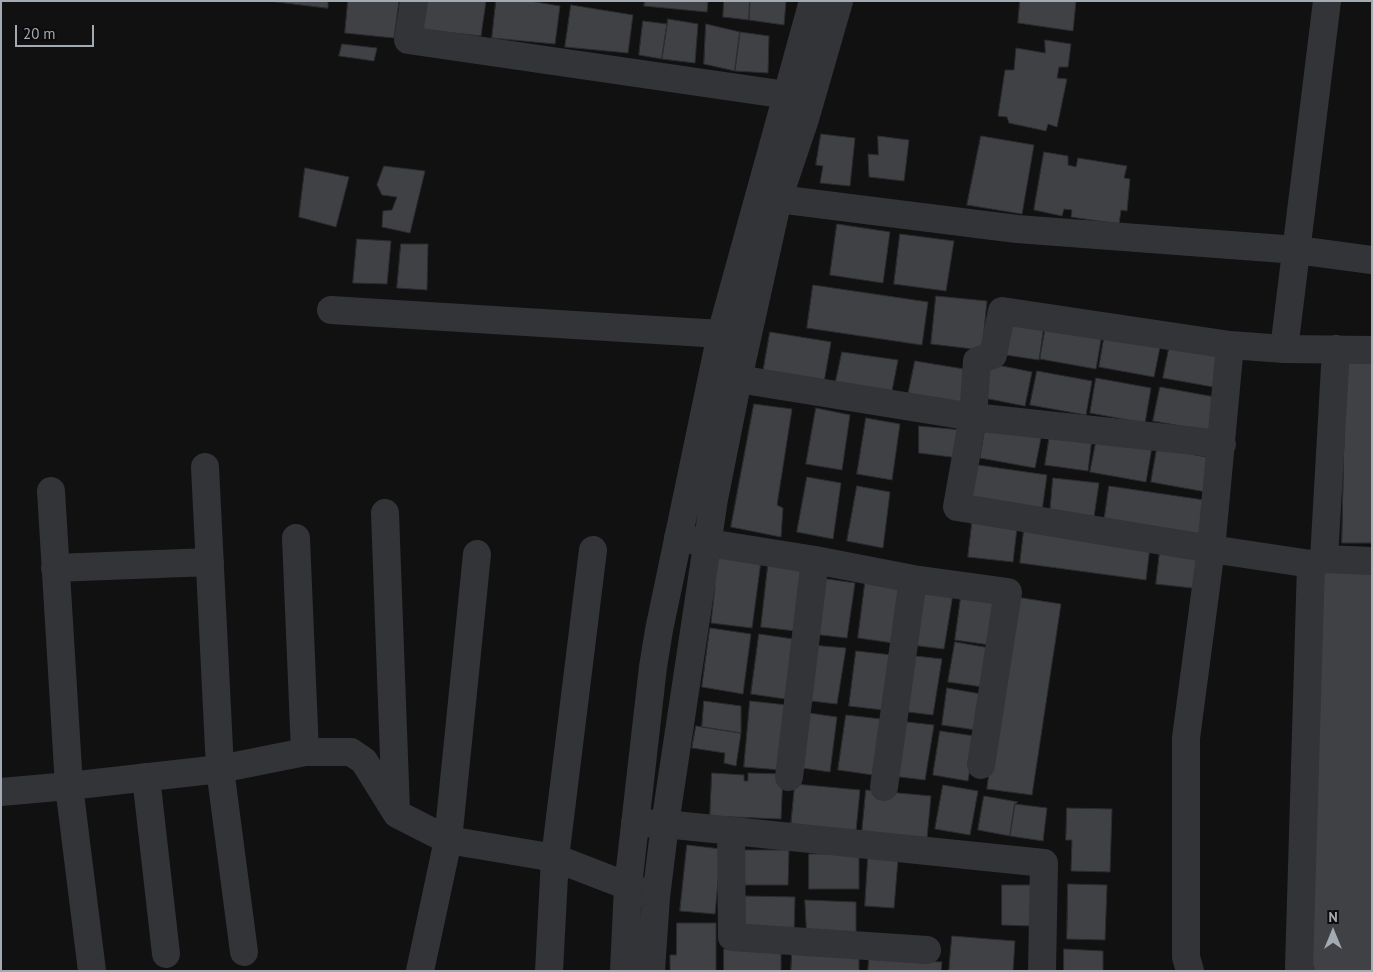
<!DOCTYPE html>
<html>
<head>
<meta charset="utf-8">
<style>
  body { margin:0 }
  #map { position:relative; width:1373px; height:972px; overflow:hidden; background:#111112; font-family:"PT Sans",sans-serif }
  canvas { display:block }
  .frame { position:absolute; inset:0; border:2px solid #a3aab2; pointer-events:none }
  .north { position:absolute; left:1308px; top:907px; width:50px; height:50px; -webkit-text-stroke:4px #0c0c0d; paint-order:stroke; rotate:0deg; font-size:14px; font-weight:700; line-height:20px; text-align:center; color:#a3aab2 }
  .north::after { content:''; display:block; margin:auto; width:18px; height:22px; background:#a3aab2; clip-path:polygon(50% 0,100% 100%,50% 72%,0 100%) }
  .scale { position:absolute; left:15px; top:25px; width:79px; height:22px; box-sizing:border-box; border:2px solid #a3aab2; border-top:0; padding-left:6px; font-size:15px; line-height:18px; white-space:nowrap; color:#a3aab2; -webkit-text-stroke:4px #0c0c0d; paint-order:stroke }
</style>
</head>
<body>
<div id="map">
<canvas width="1373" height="972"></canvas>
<div class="frame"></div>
<div class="north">N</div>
<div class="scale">20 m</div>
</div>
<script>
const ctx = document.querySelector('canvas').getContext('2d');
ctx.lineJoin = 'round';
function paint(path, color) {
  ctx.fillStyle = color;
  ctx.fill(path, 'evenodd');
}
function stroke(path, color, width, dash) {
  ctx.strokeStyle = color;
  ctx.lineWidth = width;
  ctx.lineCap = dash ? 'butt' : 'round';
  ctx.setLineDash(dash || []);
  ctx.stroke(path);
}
const building = new Path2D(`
  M 269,1 L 328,1 L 328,8 Z
  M 348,1 L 399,1 L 394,38 L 345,33 Z
  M 422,1 L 486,1 L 481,36 L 418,29 Z
  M 496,1 L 529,1 L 560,6 L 555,44 L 492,38 Z
  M 645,1 L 708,1 L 707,12 L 644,6 Z
  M 724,1 L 750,1 L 749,20 L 723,17 Z
  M 750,1 L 786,1 L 784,25 L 749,20 Z
  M 1020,1 L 1076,1 L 1073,31 L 1018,23 Z
  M 571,5 L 633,15 L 628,53 L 565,47 Z
  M 668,19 L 698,24 L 695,63 L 662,59 Z
  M 643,21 L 667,24 L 662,59 L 639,55 Z
  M 706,24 L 740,32 L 735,71 L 704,64 Z
  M 740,32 L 769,36 L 768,73 L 735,71 Z
  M 1045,40 L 1071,44 L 1068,67 L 1059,67 L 1057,78 L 1067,79 L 1057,127 L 1048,124 L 1046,131 L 1009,123 L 1007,117 L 998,116 L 1005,70 L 1014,70 L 1016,48 L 1045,53 Z
  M 342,44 L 377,48 L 374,61 L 339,56 Z
  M 821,134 L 855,138 L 850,186 L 820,183 L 823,166 L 816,165 Z
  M 878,136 L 909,140 L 904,181 L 869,177 L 868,154 L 878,155 Z
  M 981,136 L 1034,145 L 1022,214 L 967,205 Z
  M 1044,152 L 1068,156 L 1068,165 L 1076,167 L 1078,158 L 1127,166 L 1124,178 L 1130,179 L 1127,211 L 1121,210 L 1119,224 L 1071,217 L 1072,210 L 1064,209 L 1062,216 L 1034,210 Z
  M 384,166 L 425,171 L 410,233 L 382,227 L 383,211 L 392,210 L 397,197 L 382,195 L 377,185 Z
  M 305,168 L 349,177 L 336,227 L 299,217 Z
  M 837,224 L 890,232 L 883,283 L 830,275 Z
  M 900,234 L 954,241 L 946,291 L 894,284 Z
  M 357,239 L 391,241 L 387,284 L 353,283 Z
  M 401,244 L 428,244 L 427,290 L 397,288 Z
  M 813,285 L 928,302 L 922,345 L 807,328 Z
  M 936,296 L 987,301 L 982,350 L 931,344 Z
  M 1012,320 L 1044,325 L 1039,360 L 1006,355 Z
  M 1046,324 L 1102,334 L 1096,369 L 1040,359 Z
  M 770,332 L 831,342 L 823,388 L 762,378 Z
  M 1105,332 L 1161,342 L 1154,377 L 1099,367 Z
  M 1170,343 L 1225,354 L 1219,388 L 1163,378 Z
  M 842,352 L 898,360 L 891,396 L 835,385 Z
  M 1346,358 L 1372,358 L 1372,543 L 1342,543 Z
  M 915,361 L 970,370 L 963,405 L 908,395 Z
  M 987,363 L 1032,372 L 1025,406 L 979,397 Z
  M 1037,371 L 1092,381 L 1086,415 L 1030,405 Z
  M 1096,378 L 1151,388 L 1145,423 L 1090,413 Z
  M 1160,387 L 1215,397 L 1209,431 L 1153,421 Z
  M 754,404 L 792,409 L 777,505 L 783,508 L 781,537 L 731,527 Z
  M 816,408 L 850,415 L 842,470 L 806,464 Z
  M 866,418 L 900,424 L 892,480 L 857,474 Z
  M 986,423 L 1042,433 L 1035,468 L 980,458 Z
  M 919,426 L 961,430 L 959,458 L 919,453 Z
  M 1050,433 L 1092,438 L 1088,471 L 1045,465 Z
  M 1097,437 L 1152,447 L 1146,482 L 1090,472 Z
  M 1157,448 L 1212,458 L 1206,492 L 1151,482 Z
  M 971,464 L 1047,475 L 1042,511 L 966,499 Z
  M 807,477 L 841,483 L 833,539 L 797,532 Z
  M 1053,478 L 1099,483 L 1094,517 L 1050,513 Z
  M 857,486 L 890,492 L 883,548 L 847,541 Z
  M 1109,486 L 1204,500 L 1199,535 L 1104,522 Z
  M 972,523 L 1017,528 L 1013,562 L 968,557 Z
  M 1024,529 L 1150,546 L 1146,580 L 1020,563 Z
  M 1160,550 L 1205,555 L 1201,589 L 1156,584 Z
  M 714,555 L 761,561 L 752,628 L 711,623 L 715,586 L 710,586 Z
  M 768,565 L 802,568 L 795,631 L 761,627 Z
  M 1372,572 L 1372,971 L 1309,971 L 1315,573 Z
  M 820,578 L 855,583 L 847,638 L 813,634 Z
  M 865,583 L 900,588 L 893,643 L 858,638 Z
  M 918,590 L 953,594 L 944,649 L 911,645 Z
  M 961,596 L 996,601 L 990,645 L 955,640 Z
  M 1016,597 L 1061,604 L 1032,795 L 987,789 Z
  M 710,628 L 751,634 L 743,694 L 702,687 Z
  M 759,634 L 800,640 L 792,700 L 751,694 Z
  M 955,642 L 990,648 L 983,687 L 948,682 Z
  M 811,645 L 846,648 L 837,704 L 803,700 Z
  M 856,651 L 892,655 L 883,710 L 849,706 Z
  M 907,655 L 942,659 L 933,715 L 900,711 Z
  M 947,688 L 981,694 L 976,730 L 942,725 Z
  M 704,701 L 741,706 L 741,733 L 702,727 Z
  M 750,701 L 787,705 L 781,770 L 744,767 Z
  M 802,712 L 837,717 L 830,772 L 795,767 Z
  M 846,715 L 881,719 L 873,775 L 838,770 Z
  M 898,721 L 934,725 L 925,780 L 892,776 Z
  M 696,726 L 741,733 L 736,766 L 724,763 L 725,753 L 692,748 Z
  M 940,731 L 975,736 L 968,781 L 933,775 Z
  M 712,773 L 744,775 L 744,781 L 748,781 L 748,773 L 783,774 L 781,819 L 710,816 Z
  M 795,784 L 860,790 L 856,831 L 791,825 Z
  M 943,785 L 978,791 L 970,835 L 935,829 Z
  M 866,790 L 931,796 L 927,838 L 862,832 Z
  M 984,796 L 1018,802 L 1015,804 L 1010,836 L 978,830 Z
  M 1015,804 L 1047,808 L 1043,841 L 1010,836 Z
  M 1067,808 L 1112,809 L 1110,872 L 1071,871 L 1072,840 L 1066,840 Z
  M 687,845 L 721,849 L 715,914 L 680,911 Z
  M 739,850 L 789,850 L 788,885 L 738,885 Z
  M 809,854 L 859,854 L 859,889 L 809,889 Z
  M 868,857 L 898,859 L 894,908 L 865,906 Z
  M 1068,884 L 1107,885 L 1105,940 L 1067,939 Z
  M 1002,885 L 1031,885 L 1031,926 L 1002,925 Z
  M 745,896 L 795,897 L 794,932 L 745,931 Z
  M 805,900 L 856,902 L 856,938 L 807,936 Z
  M 677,923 L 716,923 L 716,971 L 670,971 L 670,955 L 676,955 Z
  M 952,936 L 1015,941 L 1013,971 L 949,971 Z
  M 724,949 L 781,950 L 781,971 L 724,971 Z
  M 1064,949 L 1103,951 L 1103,971 L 1064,971 Z
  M 792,953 L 859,955 L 859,971 L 791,971 Z
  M 869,959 L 942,962 L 941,971 L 868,971 Z`);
paint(building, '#404145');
stroke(building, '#2b2c2e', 1);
stroke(new Path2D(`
  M 414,1 L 408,40 L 787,95
  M 778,199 L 1017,229 L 1297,250 L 1372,260
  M 331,310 L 721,334
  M 1230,345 L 1211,549 L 957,507 L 973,417 L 977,361 L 993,355 L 1002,311 L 1230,345 L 1284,349 L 1372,350
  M 1284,349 L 1327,1
  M 738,379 L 973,417 L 1222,444
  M 205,467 L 220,769 L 244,952
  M 51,491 L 69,786 L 92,971
  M 385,513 L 396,811
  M 296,538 L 305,752
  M 678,538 L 815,560 L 913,579 L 1008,592 L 981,765
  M 1324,559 L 1336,349
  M 55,568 L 210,562
  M 146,777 L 166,954
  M 789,777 L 815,560
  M 884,787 L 913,579
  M 1,792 L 69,786 L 220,769 L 305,752 L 351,752 L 364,761 L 397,814 L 448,840 L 555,858 L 656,897
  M 635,823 L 665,824 L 1044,863 L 1042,971
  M 731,831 L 732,937 L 927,950
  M 420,971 L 448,840 L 477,554
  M 549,971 L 555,858 L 593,550
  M 1190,971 L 1186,957 L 1186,738 L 1211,549 L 1311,564 L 1324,559 L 1372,561
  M 1301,971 L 1299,968 L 1311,564`), '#323437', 28);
stroke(new Path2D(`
  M 624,971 L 628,886 L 653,667 L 659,630 L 721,334 L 813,1
  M 651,971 L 656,897 L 665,824 L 714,499 L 738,379 L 778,199 L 805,119 L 839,1`), '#323437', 28);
</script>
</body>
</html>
